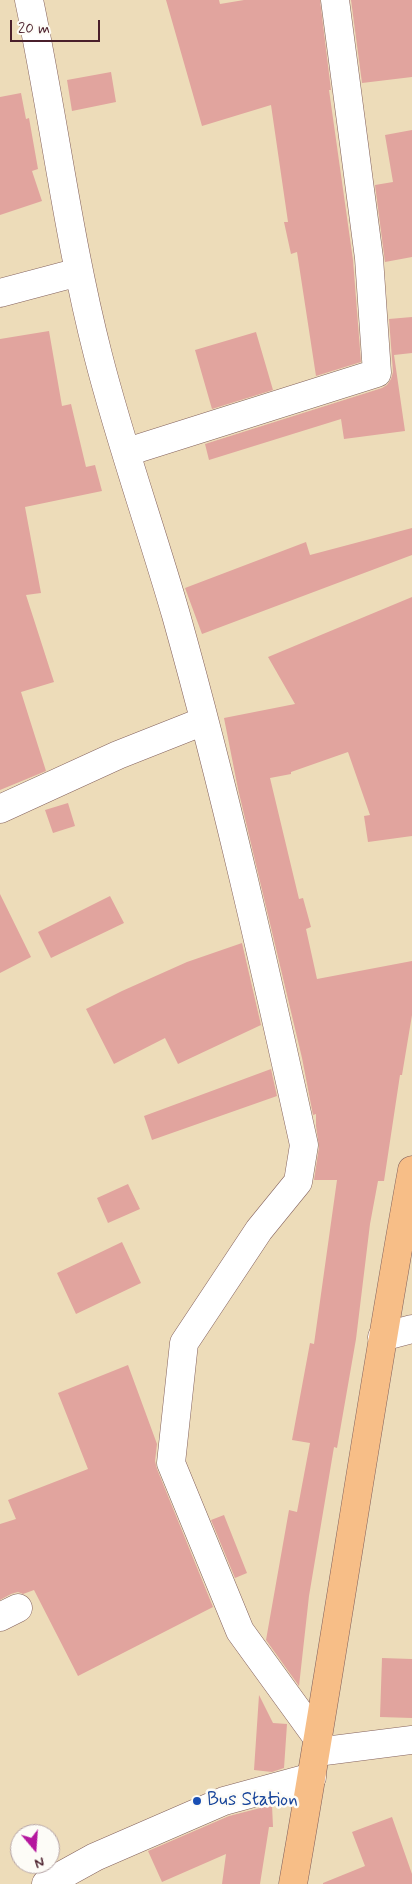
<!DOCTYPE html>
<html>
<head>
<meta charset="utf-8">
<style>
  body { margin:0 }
  #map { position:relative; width:412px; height:1884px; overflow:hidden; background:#eddcb9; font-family:Mynerve,sans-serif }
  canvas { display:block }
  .north { position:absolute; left:10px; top:1824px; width:50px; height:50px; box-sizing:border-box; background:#fdfcf7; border:1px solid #b5a4a5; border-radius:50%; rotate:162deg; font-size:14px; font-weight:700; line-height:20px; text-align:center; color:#4a1f2b }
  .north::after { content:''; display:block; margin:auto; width:18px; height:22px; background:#b5179e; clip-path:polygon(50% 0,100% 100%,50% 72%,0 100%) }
  .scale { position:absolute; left:10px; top:20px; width:90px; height:22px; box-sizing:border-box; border:2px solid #4a1f2b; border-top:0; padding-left:6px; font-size:15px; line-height:18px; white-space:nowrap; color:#4a1f2b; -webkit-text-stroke:4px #fdfcf7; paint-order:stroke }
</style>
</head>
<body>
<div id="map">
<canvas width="412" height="1884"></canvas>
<div class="north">N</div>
<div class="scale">20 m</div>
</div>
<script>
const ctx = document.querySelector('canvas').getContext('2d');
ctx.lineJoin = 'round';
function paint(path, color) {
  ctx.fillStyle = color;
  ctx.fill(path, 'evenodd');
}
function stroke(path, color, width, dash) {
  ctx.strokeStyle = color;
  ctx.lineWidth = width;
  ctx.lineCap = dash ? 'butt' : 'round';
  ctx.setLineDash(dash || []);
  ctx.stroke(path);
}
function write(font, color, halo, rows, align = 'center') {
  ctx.font = font + ' Mynerve,sans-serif';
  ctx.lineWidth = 5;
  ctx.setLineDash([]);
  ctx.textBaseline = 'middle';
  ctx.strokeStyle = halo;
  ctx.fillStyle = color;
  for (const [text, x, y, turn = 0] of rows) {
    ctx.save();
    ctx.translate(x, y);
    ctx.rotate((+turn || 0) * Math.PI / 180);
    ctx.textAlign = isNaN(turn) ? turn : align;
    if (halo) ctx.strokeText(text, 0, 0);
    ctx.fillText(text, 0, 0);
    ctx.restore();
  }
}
paint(new Path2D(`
  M 166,0 L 219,0 L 220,4 L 244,0 L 320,0 L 331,90 L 329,90 L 353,260 L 361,362 L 316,376 L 297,252 L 291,254 L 284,222 L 288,222 L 271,105 L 202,126 Z
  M 351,0 L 412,0 L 412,77 L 362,83 Z
  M 111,72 L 116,102 L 72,111 L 67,80 Z
  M 21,93 L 26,119 L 29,118 L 38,169 L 32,171 L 42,201 L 0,215 L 0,97 Z
  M 412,130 L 412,257 L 385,262 L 375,185 L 393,182 L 385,135 Z
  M 412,317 L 412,353 L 394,355 L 405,431 L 344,439 L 341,419 L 209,460 L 205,444 L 382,388 L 387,385 L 391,379 L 393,372 L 389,319 Z
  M 49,331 L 62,406 L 71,404 L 86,467 L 95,465 L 102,491 L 25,507 L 41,593 L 26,595 L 54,682 L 21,692 L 46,771 L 0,790 L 0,339 Z
  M 256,332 L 273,390 L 212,409 L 195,350 Z
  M 412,528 L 412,555 L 202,634 L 185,588 L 306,542 L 310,555 Z
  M 412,597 L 412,836 L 368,842 L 364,816 L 370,815 L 348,752 L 291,772 L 291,774 L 270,778 L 299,899 L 303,898 L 311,927 L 306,929 L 317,979 L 412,961 L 412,1015 L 402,1075 L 400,1075 L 384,1181 L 378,1181 L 370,1224 L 356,1339 L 337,1448 L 334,1447 L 309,1596 L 299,1686 L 266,1640 L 289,1510 L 297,1512 L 310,1443 L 292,1440 L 310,1343 L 314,1344 L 337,1180 L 314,1180 L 319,1147 L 316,1126 L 316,1114 L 313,1115 L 302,1058 L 238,789 L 224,718 L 295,704 L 268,657 Z
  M 68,803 L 75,826 L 53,833 L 45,810 Z
  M 0,894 L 31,957 L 0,973 Z
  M 110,896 L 124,923 L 51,958 L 38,932 Z
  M 242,943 L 261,1025 L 178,1064 L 165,1038 L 114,1064 L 86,1009 L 122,991 L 187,962 Z
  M 271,1069 L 277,1096 L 152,1140 L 144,1116 Z
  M 128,1184 L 140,1209 L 108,1223 L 97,1198 Z
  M 122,1242 L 141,1283 L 76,1314 L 57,1273 Z
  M 128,1365 L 157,1444 L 155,1461 L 157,1469 L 213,1607 L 78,1676 L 34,1590 L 23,1594 L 18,1592 L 11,1594 L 0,1600 L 0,1524 L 16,1519 L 8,1500 L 88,1469 L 58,1393 Z
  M 224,1515 L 247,1573 L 235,1578 L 211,1520 Z
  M 382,1658 L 412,1659 L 412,1718 L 380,1717 Z
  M 259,1695 L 273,1723 L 287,1724 L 284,1768 L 272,1772 L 254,1770 Z
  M 272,1805 L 273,1827 L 269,1827 L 260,1884 L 222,1884 L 226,1854 L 162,1882 L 148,1851 L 229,1816 Z
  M 392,1817 L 412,1874 L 412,1884 L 323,1884 L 323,1883 L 365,1866 L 352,1832 Z`), '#e1a49e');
const street = new Path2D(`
  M 29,0 C 54,118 68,238 98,355 C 120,442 151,528 176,615 C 225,790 265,968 304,1145 L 298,1182 L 259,1230 L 184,1343 L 171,1463 L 240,1631 L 319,1740
  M 0,293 L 79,272
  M 127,452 L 377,373 L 369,258 L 335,0
  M 0,809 L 118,755 L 204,721
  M 382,1337 L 412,1329
  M 0,1617 L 18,1608
  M 317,1752 L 412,1740
  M 46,1884 L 95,1857 L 224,1801 L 312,1777`);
const highway = new Path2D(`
  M 293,1884 C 335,1646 369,1407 412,1170`);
stroke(street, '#83615d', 29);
stroke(highway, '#83615d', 29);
stroke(street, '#fff', 28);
stroke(highway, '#f7be87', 28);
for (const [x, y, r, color] of [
  [197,1801,5,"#1a4fb4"]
]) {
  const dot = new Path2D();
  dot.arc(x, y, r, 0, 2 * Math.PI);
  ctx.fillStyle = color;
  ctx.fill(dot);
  stroke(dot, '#fdfcf7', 2);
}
write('19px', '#164399', '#fdfcf7', [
  ["Bus Station",207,1801]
], 'left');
</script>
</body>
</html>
